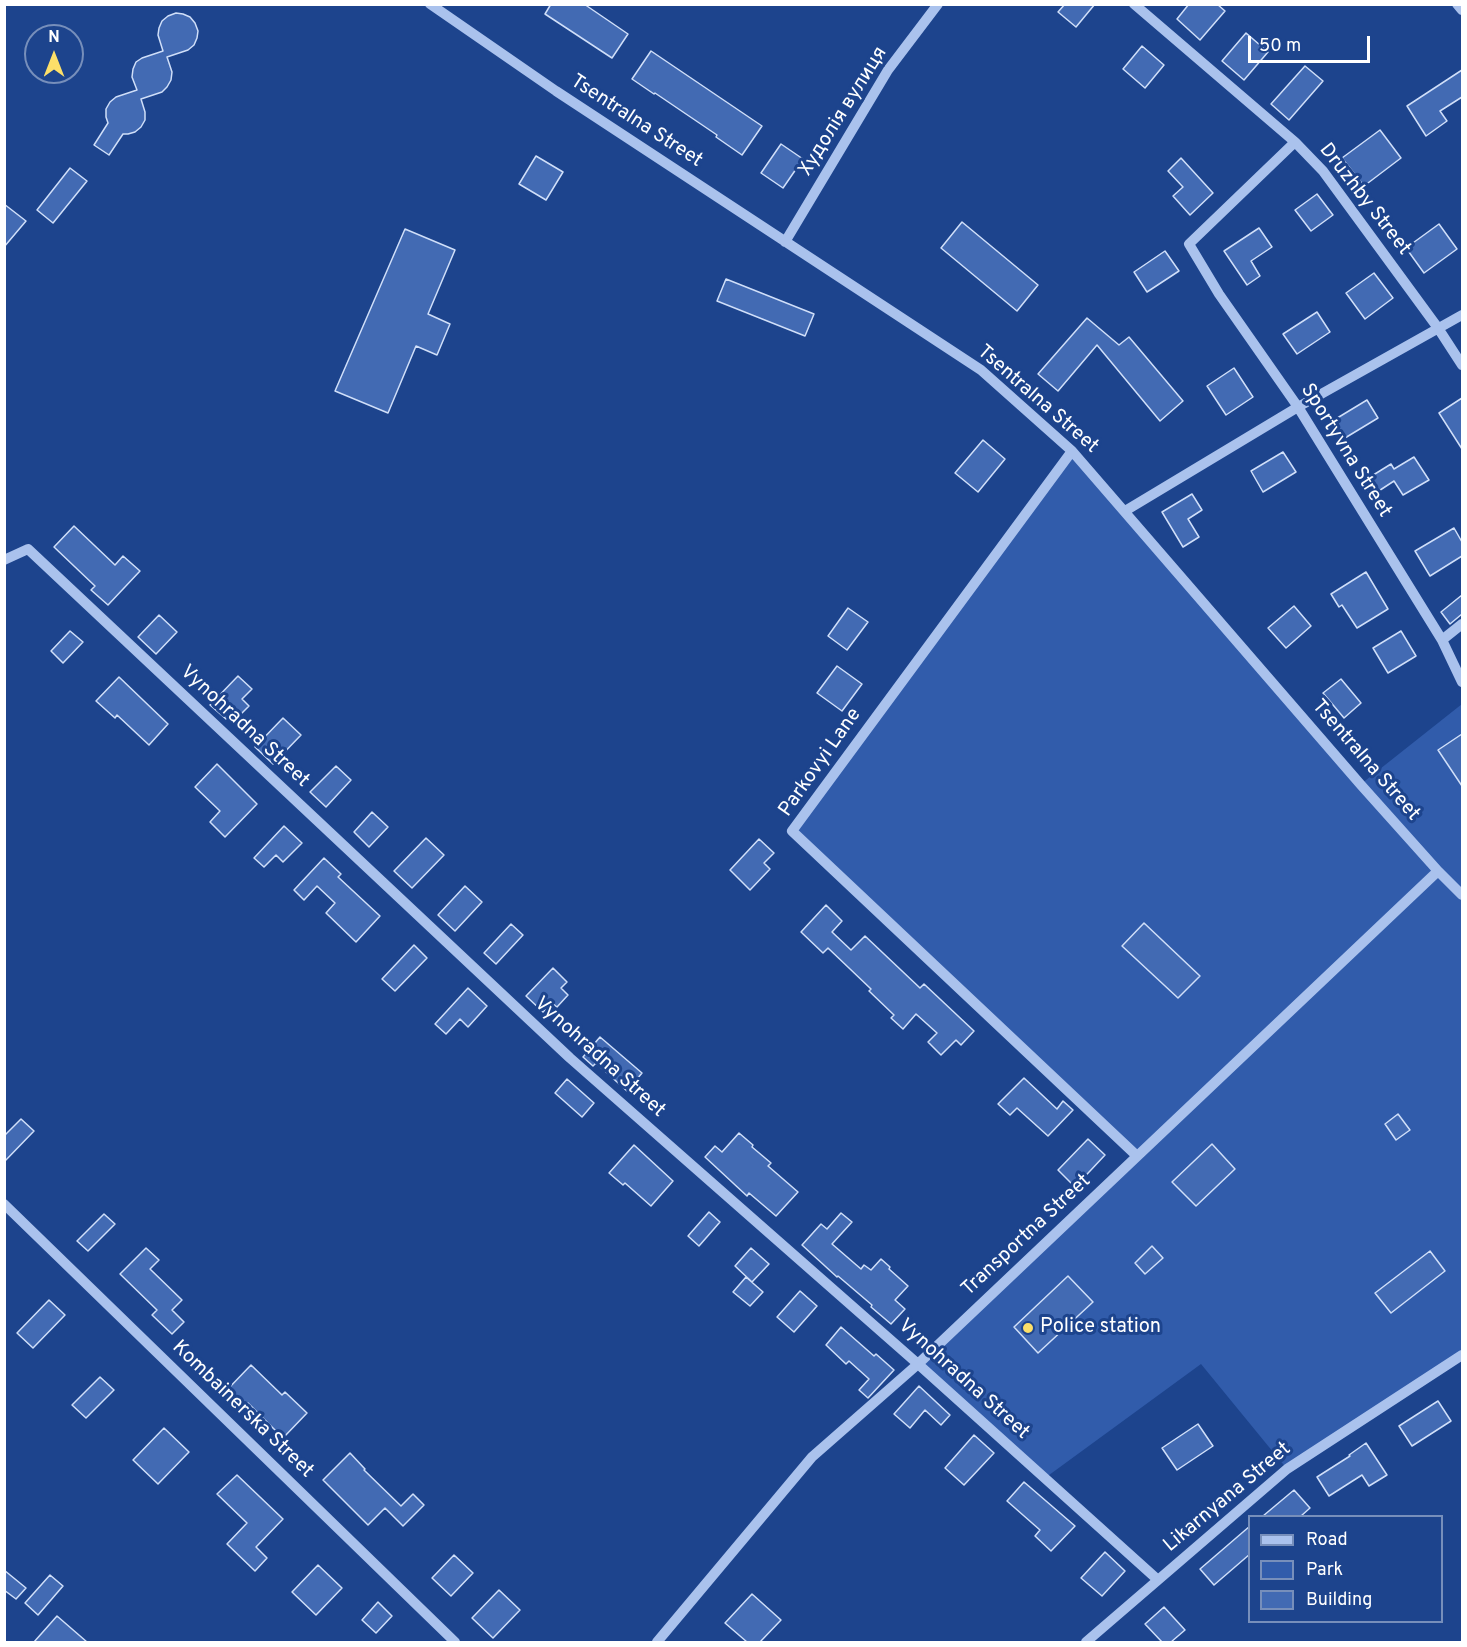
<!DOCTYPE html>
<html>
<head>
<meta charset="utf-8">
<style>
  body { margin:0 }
  #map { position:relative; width:1467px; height:1647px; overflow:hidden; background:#1d448d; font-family:Overpass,sans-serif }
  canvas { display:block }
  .frame { position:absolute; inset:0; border:6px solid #fff; pointer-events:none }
  .legend { position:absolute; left:1248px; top:1515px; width:195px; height:108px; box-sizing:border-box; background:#1d448d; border:2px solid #778fbb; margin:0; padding:8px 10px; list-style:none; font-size:18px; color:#fff }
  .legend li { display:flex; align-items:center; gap:12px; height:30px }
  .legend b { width:30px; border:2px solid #778fbb }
  .north { position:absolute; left:24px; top:24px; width:60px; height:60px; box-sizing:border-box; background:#1d448d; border:2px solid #778fbb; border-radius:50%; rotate:0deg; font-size:16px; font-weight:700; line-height:24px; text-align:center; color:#fff }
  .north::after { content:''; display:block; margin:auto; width:21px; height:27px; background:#fcdf69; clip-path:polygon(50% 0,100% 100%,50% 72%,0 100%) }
  .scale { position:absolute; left:1248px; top:36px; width:122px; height:27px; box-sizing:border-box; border:3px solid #fff; border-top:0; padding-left:8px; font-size:18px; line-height:21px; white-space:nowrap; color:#fff; -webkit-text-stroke:4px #1d448d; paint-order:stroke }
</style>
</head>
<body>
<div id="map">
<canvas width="1467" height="1647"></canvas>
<div class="frame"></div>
<ul class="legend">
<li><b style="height:8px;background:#aac2ed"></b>Road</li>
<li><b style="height:16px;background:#315cab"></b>Park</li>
<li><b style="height:16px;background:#426ab3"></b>Building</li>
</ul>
<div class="north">N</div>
<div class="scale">50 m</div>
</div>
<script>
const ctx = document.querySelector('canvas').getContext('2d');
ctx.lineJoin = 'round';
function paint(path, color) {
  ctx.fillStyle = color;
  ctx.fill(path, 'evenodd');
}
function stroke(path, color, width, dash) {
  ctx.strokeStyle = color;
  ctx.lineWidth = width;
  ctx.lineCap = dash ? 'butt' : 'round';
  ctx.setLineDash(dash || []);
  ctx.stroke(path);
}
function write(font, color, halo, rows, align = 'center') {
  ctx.font = font + ' Overpass,sans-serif';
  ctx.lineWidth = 6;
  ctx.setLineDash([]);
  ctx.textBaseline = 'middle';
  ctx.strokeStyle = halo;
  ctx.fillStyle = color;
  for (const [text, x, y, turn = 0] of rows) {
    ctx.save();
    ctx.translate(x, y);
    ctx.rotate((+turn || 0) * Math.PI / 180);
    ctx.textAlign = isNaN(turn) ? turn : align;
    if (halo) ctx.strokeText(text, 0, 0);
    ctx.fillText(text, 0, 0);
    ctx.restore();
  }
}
paint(new Path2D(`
  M 1072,451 L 1361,784 L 1462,704 L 1462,1355 L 1287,1469 L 1201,1364 L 1045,1478 L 918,1364 L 1137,1156 L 792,831 Z`), '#315cab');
const building = new Path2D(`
  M 551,4 L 584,4 L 628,34 L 612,58 L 545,14 Z
  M 1065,4 L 1095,4 L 1076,27 L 1058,12 Z
  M 1189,4 L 1217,4 L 1225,11 L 1200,40 L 1177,19 Z
  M 176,13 L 183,14 L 190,17 L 195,23 L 198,31 L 197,38 L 194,45 L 188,50 L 167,57 L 172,72 L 171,80 L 167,87 L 162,92 L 141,99 L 145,112 L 145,120 L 141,127 L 135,132 L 128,134 L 123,134 L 109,155 L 94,145 L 108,123 L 106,117 L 106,109 L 110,102 L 116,97 L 137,90 L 132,77 L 133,69 L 136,62 L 142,58 L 163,51 L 158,35 L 159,28 L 162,21 L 168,16 Z
  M 1246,33 L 1268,52 L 1244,80 L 1222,61 Z
  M 1142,46 L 1164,65 L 1145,88 L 1123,69 Z
  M 651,51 L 762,126 L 742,155 L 716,137 L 717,135 L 655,93 L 654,94 L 632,79 Z
  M 1305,66 L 1323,81 L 1289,120 L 1271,104 Z
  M 1462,70 L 1462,97 L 1440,111 L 1447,121 L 1426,136 L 1407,106 Z
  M 1380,130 L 1401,158 L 1364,186 L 1342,158 Z
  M 781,144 L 803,159 L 783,188 L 761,173 Z
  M 536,156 L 563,172 L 546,200 L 519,184 Z
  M 1181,158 L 1213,193 L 1190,215 L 1173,196 L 1183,187 L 1168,171 Z
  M 70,168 L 87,181 L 53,223 L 37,210 Z
  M 1317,194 L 1333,215 L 1311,231 L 1295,210 Z
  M 4,204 L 26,221 L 4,247 Z
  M 962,222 L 1038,285 L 1017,311 L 941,248 Z
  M 1439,224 L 1457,249 L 1424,273 L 1406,248 Z
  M 1259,228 L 1272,247 L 1251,261 L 1260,276 L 1247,285 L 1224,251 Z
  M 405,229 L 455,250 L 428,314 L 450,324 L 437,355 L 416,346 L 388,413 L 335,391 Z
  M 1165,251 L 1179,271 L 1147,292 L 1134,272 Z
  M 1374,273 L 1393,298 L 1365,319 L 1346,293 Z
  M 726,279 L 814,314 L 805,336 L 717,301 Z
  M 1317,312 L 1330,332 L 1297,354 L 1283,334 Z
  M 1087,318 L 1119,345 L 1129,337 L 1183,401 L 1160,421 L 1097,345 L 1058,391 L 1038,374 Z
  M 1234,368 L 1253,397 L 1226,415 L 1207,386 Z
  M 1462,398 L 1462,449 L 1439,413 Z
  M 1367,400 L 1378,418 L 1340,441 L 1329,423 Z
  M 983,440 L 1005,459 L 978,492 L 955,473 Z
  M 1283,452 L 1296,472 L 1263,492 L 1251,471 Z
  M 1414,457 L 1429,480 L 1403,495 L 1394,481 L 1371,496 L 1362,482 L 1391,464 L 1394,469 Z
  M 1192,494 L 1202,510 L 1188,519 L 1199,537 L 1183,547 L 1162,512 Z
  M 74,526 L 115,565 L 123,556 L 140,571 L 108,605 L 91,590 L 95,586 L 54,547 Z
  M 1454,528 L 1462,542 L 1462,556 L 1430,576 L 1415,551 Z
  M 1366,572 L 1388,609 L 1357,628 L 1342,605 L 1339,607 L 1331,594 Z
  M 1462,595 L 1462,614 L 1450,624 L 1441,612 Z
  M 1294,606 L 1311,626 L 1286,648 L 1268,628 Z
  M 848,608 L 868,622 L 847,650 L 828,636 Z
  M 159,615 L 177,632 L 156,654 L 138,637 Z
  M 70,631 L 83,642 L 63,663 L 51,651 Z
  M 1401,631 L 1416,656 L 1388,673 L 1373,648 Z
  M 837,666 L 862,684 L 842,711 L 817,693 Z
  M 238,676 L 252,689 L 242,699 L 249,706 L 240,715 L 235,710 L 226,719 L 210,705 Z
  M 119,677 L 168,724 L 149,745 L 117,715 L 115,718 L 96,701 Z
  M 1341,679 L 1361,703 L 1344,718 L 1323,693 Z
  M 283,718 L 301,735 L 273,764 L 255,747 Z
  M 1462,734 L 1462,786 L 1438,750 Z
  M 217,764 L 257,804 L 225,837 L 210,822 L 220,811 L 195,787 Z
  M 336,766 L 351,780 L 326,807 L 310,792 Z
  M 372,812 L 388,827 L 369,847 L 354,832 Z
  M 284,826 L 302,843 L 283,862 L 276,855 L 264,867 L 254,858 Z
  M 426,838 L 444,855 L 412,888 L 394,871 Z
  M 759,839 L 774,853 L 764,863 L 770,869 L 750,890 L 730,870 Z
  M 324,858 L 341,874 L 338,877 L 380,916 L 356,942 L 326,913 L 335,903 L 317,886 L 304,900 L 294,890 Z
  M 465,886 L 482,902 L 455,931 L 438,915 Z
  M 826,905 L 842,921 L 832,932 L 851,950 L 865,936 L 920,988 L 924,984 L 974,1031 L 961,1045 L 956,1040 L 941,1055 L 928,1042 L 937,1033 L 916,1014 L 903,1029 L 891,1018 L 894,1015 L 869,991 L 871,989 L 828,948 L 823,953 L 801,932 Z
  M 1144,923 L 1200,976 L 1178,998 L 1122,946 Z
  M 511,924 L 523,935 L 496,964 L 484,953 Z
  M 414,945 L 427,958 L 395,991 L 382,979 Z
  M 553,968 L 567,982 L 561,988 L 568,995 L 557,1007 L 552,1003 L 543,1012 L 526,996 Z
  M 468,988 L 487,1006 L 468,1027 L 460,1019 L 446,1034 L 435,1024 Z
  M 600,1037 L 642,1073 L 627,1091 L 596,1063 L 593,1066 L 583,1057 Z
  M 1024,1078 L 1057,1109 L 1063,1101 L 1073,1110 L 1048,1136 L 1017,1108 L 1010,1115 L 998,1104 Z
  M 567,1079 L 594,1103 L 582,1117 L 555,1093 Z
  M 1398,1114 L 1410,1130 L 1396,1140 L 1385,1124 Z
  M 21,1119 L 34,1131 L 4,1162 L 4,1136 Z
  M 739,1133 L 753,1145 L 752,1147 L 771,1163 L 768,1166 L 798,1192 L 776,1216 L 749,1193 L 747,1196 L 705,1157 L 715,1146 L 722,1152 Z
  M 1088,1139 L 1105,1155 L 1075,1187 L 1058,1170 Z
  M 1212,1144 L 1235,1169 L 1196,1206 L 1172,1182 Z
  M 634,1145 L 673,1181 L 651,1206 L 625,1183 L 623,1185 L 609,1173 Z
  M 709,1212 L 720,1222 L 699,1246 L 688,1236 Z
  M 841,1213 L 852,1222 L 832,1244 L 861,1269 L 864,1265 L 871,1270 L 881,1259 L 890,1267 L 889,1269 L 908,1286 L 895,1300 L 905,1309 L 891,1324 L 871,1307 L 872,1305 L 838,1276 L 837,1277 L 802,1245 L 821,1224 L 827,1229 Z
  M 104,1214 L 115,1224 L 88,1251 L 77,1241 Z
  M 1152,1246 L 1163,1258 L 1145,1274 L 1135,1263 Z
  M 146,1248 L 159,1260 L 150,1269 L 182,1300 L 172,1310 L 184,1322 L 172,1334 L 152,1315 L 157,1310 L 120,1274 Z
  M 751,1248 L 769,1264 L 752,1282 L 735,1266 Z
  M 1430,1251 L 1445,1271 L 1391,1313 L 1375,1293 Z
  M 1068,1276 L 1093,1302 L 1038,1353 L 1014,1327 Z
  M 746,1277 L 763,1292 L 750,1306 L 733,1292 Z
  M 800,1291 L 817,1306 L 794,1332 L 777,1317 Z
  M 49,1300 L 65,1315 L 33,1348 L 17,1333 Z
  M 841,1327 L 874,1356 L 876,1354 L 894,1370 L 868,1398 L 859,1390 L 869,1379 L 849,1361 L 846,1364 L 826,1345 Z
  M 251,1365 L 282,1395 L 285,1392 L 307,1413 L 283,1438 L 248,1403 L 242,1409 L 225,1392 Z
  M 100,1377 L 114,1390 L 86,1418 L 72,1405 Z
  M 919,1386 L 950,1415 L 941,1425 L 925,1410 L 910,1428 L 894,1414 Z
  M 1438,1401 L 1451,1421 L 1412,1446 L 1399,1426 Z
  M 1198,1424 L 1213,1446 L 1177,1470 L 1162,1448 Z
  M 164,1428 L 189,1452 L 158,1484 L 133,1460 Z
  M 974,1435 L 994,1453 L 964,1485 L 945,1468 Z
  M 1366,1443 L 1387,1475 L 1369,1486 L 1362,1475 L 1329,1496 L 1317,1477 L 1350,1456 L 1349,1455 Z
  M 350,1453 L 365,1469 L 364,1470 L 401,1506 L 413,1494 L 424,1505 L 403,1526 L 385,1508 L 368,1525 L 323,1480 Z
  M 237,1475 L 283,1519 L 256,1547 L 267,1558 L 255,1571 L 227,1544 L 247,1523 L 217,1494 Z
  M 1024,1482 L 1075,1526 L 1051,1551 L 1035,1536 L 1040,1530 L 1007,1501 Z
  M 1294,1490 L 1310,1508 L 1301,1516 L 1263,1516 Z
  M 1250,1526 L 1250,1554 L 1214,1585 L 1200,1569 Z
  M 1105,1552 L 1125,1571 L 1102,1596 L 1081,1578 Z
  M 454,1555 L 473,1573 L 451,1596 L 432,1578 Z
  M 318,1565 L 342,1588 L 316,1615 L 292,1592 Z
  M 4,1570 L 26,1588 L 16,1599 L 4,1590 Z
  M 50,1575 L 63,1586 L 38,1615 L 25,1603 Z
  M 499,1590 L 520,1610 L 493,1638 L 472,1618 Z
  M 752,1594 L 781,1620 L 760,1642 L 747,1642 L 725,1623 Z
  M 378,1602 L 392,1616 L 376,1633 L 362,1620 Z
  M 1164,1607 L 1185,1630 L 1171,1642 L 1162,1642 L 1145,1624 Z
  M 57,1616 L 87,1642 L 34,1642 Z`);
paint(building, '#426ab3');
stroke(building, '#d0dff9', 1.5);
stroke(new Path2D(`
  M 430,4 L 556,91 L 981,370 L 1072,451 L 1361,785 L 1438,871 L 1462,895
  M 1134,4 L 1295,142 L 1323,171 L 1438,328 L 1462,365
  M 1457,4 L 1462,10
  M 1295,142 L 1189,244 L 1219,294 L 1298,407 L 1442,640 L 1462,682
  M 785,242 L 888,70 L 938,4
  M 1072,451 L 792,831 L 1137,1156
  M 1125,511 L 1298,407 L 1462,315
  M 4,560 L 28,549 L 570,1058 L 918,1364 L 1158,1580
  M 1442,640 L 1462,624
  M 4,1204 L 455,1642
  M 657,1642 L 812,1457 L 918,1364 L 1438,871
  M 1086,1642 L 1287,1469 L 1462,1355`), '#aac2ed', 10);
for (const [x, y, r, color] of [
  [1028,1328,6,"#fcdf69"]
]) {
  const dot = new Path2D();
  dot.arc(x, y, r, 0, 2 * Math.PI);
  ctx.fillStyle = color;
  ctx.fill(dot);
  stroke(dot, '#1d448d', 2);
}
write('20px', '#fff', '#1d448d', [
  ["Худолія вулиця",844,112,-58],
  ["Tsentralna Street",636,122,33],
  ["Druzhby Street",1364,200,52],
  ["Tsentralna Street",1037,400,41],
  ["Sportyvna Street",1345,451,58],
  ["Vynohradna Street",244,727,43],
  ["Tsentralna Street",1365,761,49],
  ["Parkovyi Lane",821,763,-55],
  ["Vynohradna Street",599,1058,42],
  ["Transportna Street",1027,1236,-43],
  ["Vynohradna Street",963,1380,42],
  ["Kombainerska Street",242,1410,44],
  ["Likarnyana Street",1228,1498,-40]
]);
write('20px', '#fff', '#1d448d', [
  ["Police station",1040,1328]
], 'left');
</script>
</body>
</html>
